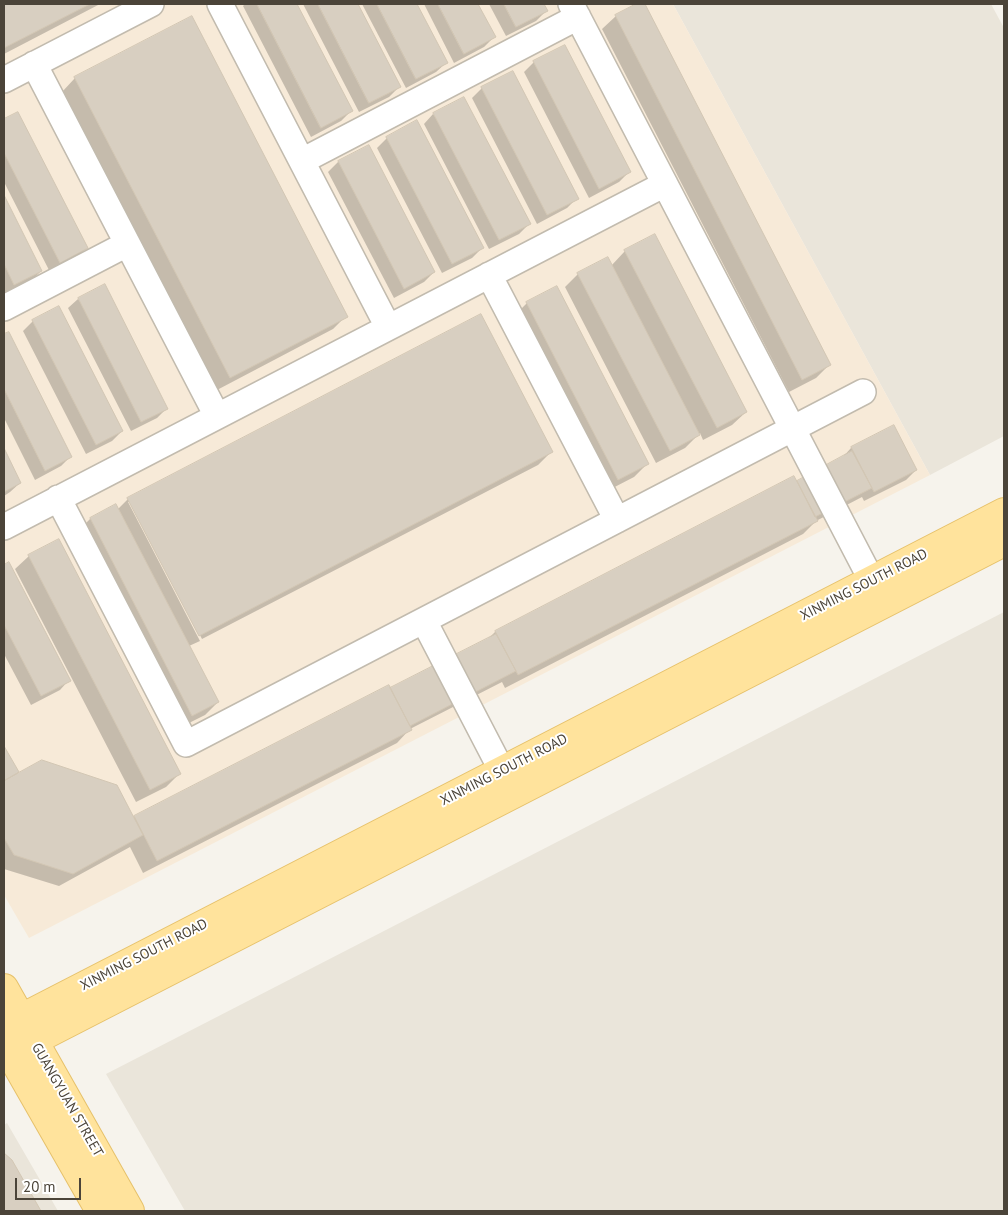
<!DOCTYPE html>
<html>
<head>
<meta charset="utf-8">
<style>
  body { margin:0 }
  #map { position:relative; width:1008px; height:1215px; overflow:hidden; background:#f6f3ec; font-family:"PT Sans",sans-serif }
  canvas { display:block }
  .frame { position:absolute; inset:0; border:5px solid #4b4439; pointer-events:none }
  .scale { position:absolute; left:15px; top:1178px; width:66px; height:22px; box-sizing:border-box; border:2px solid #4b4439; border-top:0; padding-left:6px; font-size:15px; line-height:18px; white-space:nowrap; color:#4b4439; -webkit-text-stroke:4px #fff; paint-order:stroke }
</style>
</head>
<body>
<div id="map">
<canvas width="1008" height="1215"></canvas>
<div class="frame"></div>
<div class="scale">20 m</div>
</div>
<script>
const ctx = document.querySelector('canvas').getContext('2d');
ctx.lineJoin = 'round';
function paint(path, color) {
  ctx.fillStyle = color;
  ctx.fill(path, 'evenodd');
}
function stroke(path, color, width, dash) {
  ctx.strokeStyle = color;
  ctx.lineWidth = width;
  ctx.lineCap = dash ? 'butt' : 'round';
  ctx.setLineDash(dash || []);
  ctx.stroke(path);
}
function write(font, color, halo, rows, align = 'center') {
  ctx.font = font + ' "PT Sans",sans-serif';
  ctx.lineWidth = 4;
  ctx.setLineDash([]);
  ctx.textBaseline = 'middle';
  ctx.strokeStyle = halo;
  ctx.fillStyle = color;
  for (const [text, x, y, turn = 0] of rows) {
    ctx.save();
    ctx.translate(x, y);
    ctx.rotate((+turn || 0) * Math.PI / 180);
    ctx.textAlign = isNaN(turn) ? turn : align;
    if (halo) ctx.strokeText(text, 0, 0);
    ctx.fillText(text, 0, 0);
    ctx.restore();
  }
}
paint(new Path2D(`
  M 673,4 L 991,4 L 1004,28 L 1004,436 L 930,475 Z
  M 1004,612 L 1004,1211 L 185,1211 L 106,1074 Z
  M 7,1123 L 58,1211 L 4,1211 L 4,1125 Z`), '#eae5da');
paint(new Path2D(`
  M 4,4 L 673,4 L 930,475 L 29,938 L 4,895 Z`), '#f7ead8');
paint(new Path2D(`
  M 4,4 L 100,4 L 4,54 Z
  M 245,4 L 295,4 L 351,111 L 341,121 L 311,137 L 243,6 Z
  M 303,4 L 356,4 L 399,87 L 389,97 L 359,112 Z
  M 362,4 L 416,4 L 446,63 L 436,72 L 406,88 Z
  M 424,4 L 477,4 L 494,37 L 484,47 L 454,63 Z
  M 489,4 L 542,4 L 546,11 L 536,21 L 506,36 Z
  M 639,4 L 643,4 L 829,365 L 816,378 L 789,392 L 602,29 L 616,16 Z
  M 534,62 L 629,172 L 619,182 L 589,198 L 524,72 Z
  M 75,78 L 346,316 L 333,329 L 217,390 L 62,92 Z
  M 482,88 L 577,198 L 567,208 L 537,224 L 472,98 Z
  M 17,113 L 86,248 L 76,258 L 50,272 L 4,182 L 4,120 Z
  M 433,114 L 529,224 L 519,234 L 489,249 L 424,124 Z
  M 387,138 L 482,248 L 472,258 L 442,273 L 377,148 Z
  M 369,147 L 434,272 L 424,282 L 394,298 L 328,172 L 338,162 Z
  M 4,198 L 41,271 L 31,281 L 4,294 Z
  M 625,251 L 746,412 L 732,425 L 703,440 L 700,433 L 685,448 L 656,463 L 565,287 L 578,274 L 611,266 Z
  M 78,299 L 167,408 L 157,418 L 131,431 L 68,308 Z
  M 527,303 L 647,464 L 634,477 L 605,492 L 514,316 Z
  M 33,321 L 122,431 L 112,441 L 86,454 L 23,331 Z
  M 8,334 L 71,456 L 61,466 L 35,480 L 4,418 L 4,336 Z
  M 894,427 L 916,470 L 906,480 L 864,501 L 862,497 L 816,521 L 803,534 L 505,688 L 502,682 L 410,729 L 397,743 L 143,873 L 130,847 L 59,886 L 4,869 L 4,748 L 18,774 L 133,818 L 388,687 L 390,690 L 487,640 L 495,632 L 796,483 L 842,458 L 851,448 Z
  M 4,451 L 20,483 L 10,492 L 4,496 Z
  M 551,452 L 538,465 L 202,639 L 130,502 L 128,502 L 200,641 L 189,646 L 218,702 L 205,715 L 179,728 L 77,532 L 90,519 L 116,505 L 118,509 L 128,499 Z
  M 58,541 L 179,774 L 166,787 L 136,802 L 15,569 L 29,556 Z
  M 9,564 L 69,680 L 60,690 L 31,705 L 4,654 L 4,567 Z
  M 4,1155 L 11,1161 L 40,1211 L 4,1211 Z`), '#0003');
const building = new Path2D(`
  M 4,4 L 90,4 L 4,48 Z
  M 257,4 L 297,4 L 353,111 L 321,128 Z
  M 318,4 L 358,4 L 401,87 L 369,103 Z
  M 377,4 L 417,4 L 448,63 L 416,79 Z
  M 438,4 L 478,4 L 496,37 L 464,54 Z
  M 504,4 L 544,4 L 548,11 L 516,27 Z
  M 636,4 L 645,4 L 831,365 L 802,380 L 615,15 Z
  M 192,16 L 348,317 L 230,378 L 74,77 Z
  M 565,45 L 631,172 L 599,189 L 533,61 Z
  M 513,71 L 579,199 L 547,215 L 481,87 Z
  M 464,97 L 531,224 L 499,240 L 433,113 Z
  M 18,112 L 88,248 L 60,263 L 4,153 L 4,119 Z
  M 417,120 L 484,248 L 452,264 L 386,137 Z
  M 369,145 L 435,272 L 404,289 L 338,161 Z
  M 4,195 L 42,271 L 14,285 L 4,264 Z
  M 655,234 L 747,412 L 717,428 L 624,250 Z
  M 608,257 L 700,435 L 670,451 L 577,273 Z
  M 105,284 L 168,409 L 141,422 L 78,298 Z
  M 557,286 L 649,464 L 618,480 L 526,302 Z
  M 59,306 L 123,431 L 96,445 L 32,320 Z
  M 481,314 L 553,452 L 199,636 L 127,498 Z
  M 9,332 L 72,457 L 45,471 L 4,389 L 4,334 Z
  M 894,425 L 917,470 L 874,492 L 851,447 Z
  M 4,448 L 21,483 L 4,492 Z
  M 852,451 L 872,488 L 815,517 L 797,481 Z
  M 794,476 L 818,521 L 518,675 L 495,631 Z
  M 116,504 L 219,702 L 192,716 L 90,518 Z
  M 59,539 L 181,774 L 150,790 L 28,555 Z
  M 9,562 L 71,681 L 41,696 L 4,625 L 4,565 Z
  M 496,634 L 516,671 L 410,726 L 390,688 Z
  M 389,685 L 412,730 L 157,861 L 134,816 Z
  M 4,746 L 19,772 L 4,781 Z
  M 42,760 L 117,785 L 143,835 L 73,874 L 14,855 L 4,838 L 4,781 Z
  M 4,1153 L 12,1160 L 41,1211 L 4,1211 Z`);
paint(building, '#d8cfc1');
stroke(building, '#d3c7b4', 1);
const minor = new Path2D(`
  M 220,4 L 388,327
  M 571,4 L 872,581
  M 34,64 L 217,416
  M 4,80 L 151,4
  M 302,161 L 578,17
  M 489,275 L 617,520
  M 4,308 L 127,244
  M 58,498 L 186,744 L 863,392
  M 4,527 L 665,184
  M 424,621 L 502,771`);
const major = new Path2D(`
  M 4,988 L 130,1211
  M 4,1027 L 1004,512
  M 4,1043 L 100,1211
  M 4,1056 L 1004,542`);
stroke(minor, '#c2bbae', 28);
stroke(major, '#e6c16a', 30);
stroke(minor, '#fff', 25);
stroke(major, '#ffe39c', 28);
write('14px', '#4b4439', '#fff', [
  ["XINMING SOUTH ROAD",864,585,-27],
  ["XINMING SOUTH ROAD",504,770,-27],
  ["XINMING SOUTH ROAD",144,955,-27],
  ["GUANGYUAN STREET",67,1100,60]
]);
</script>
</body>
</html>
